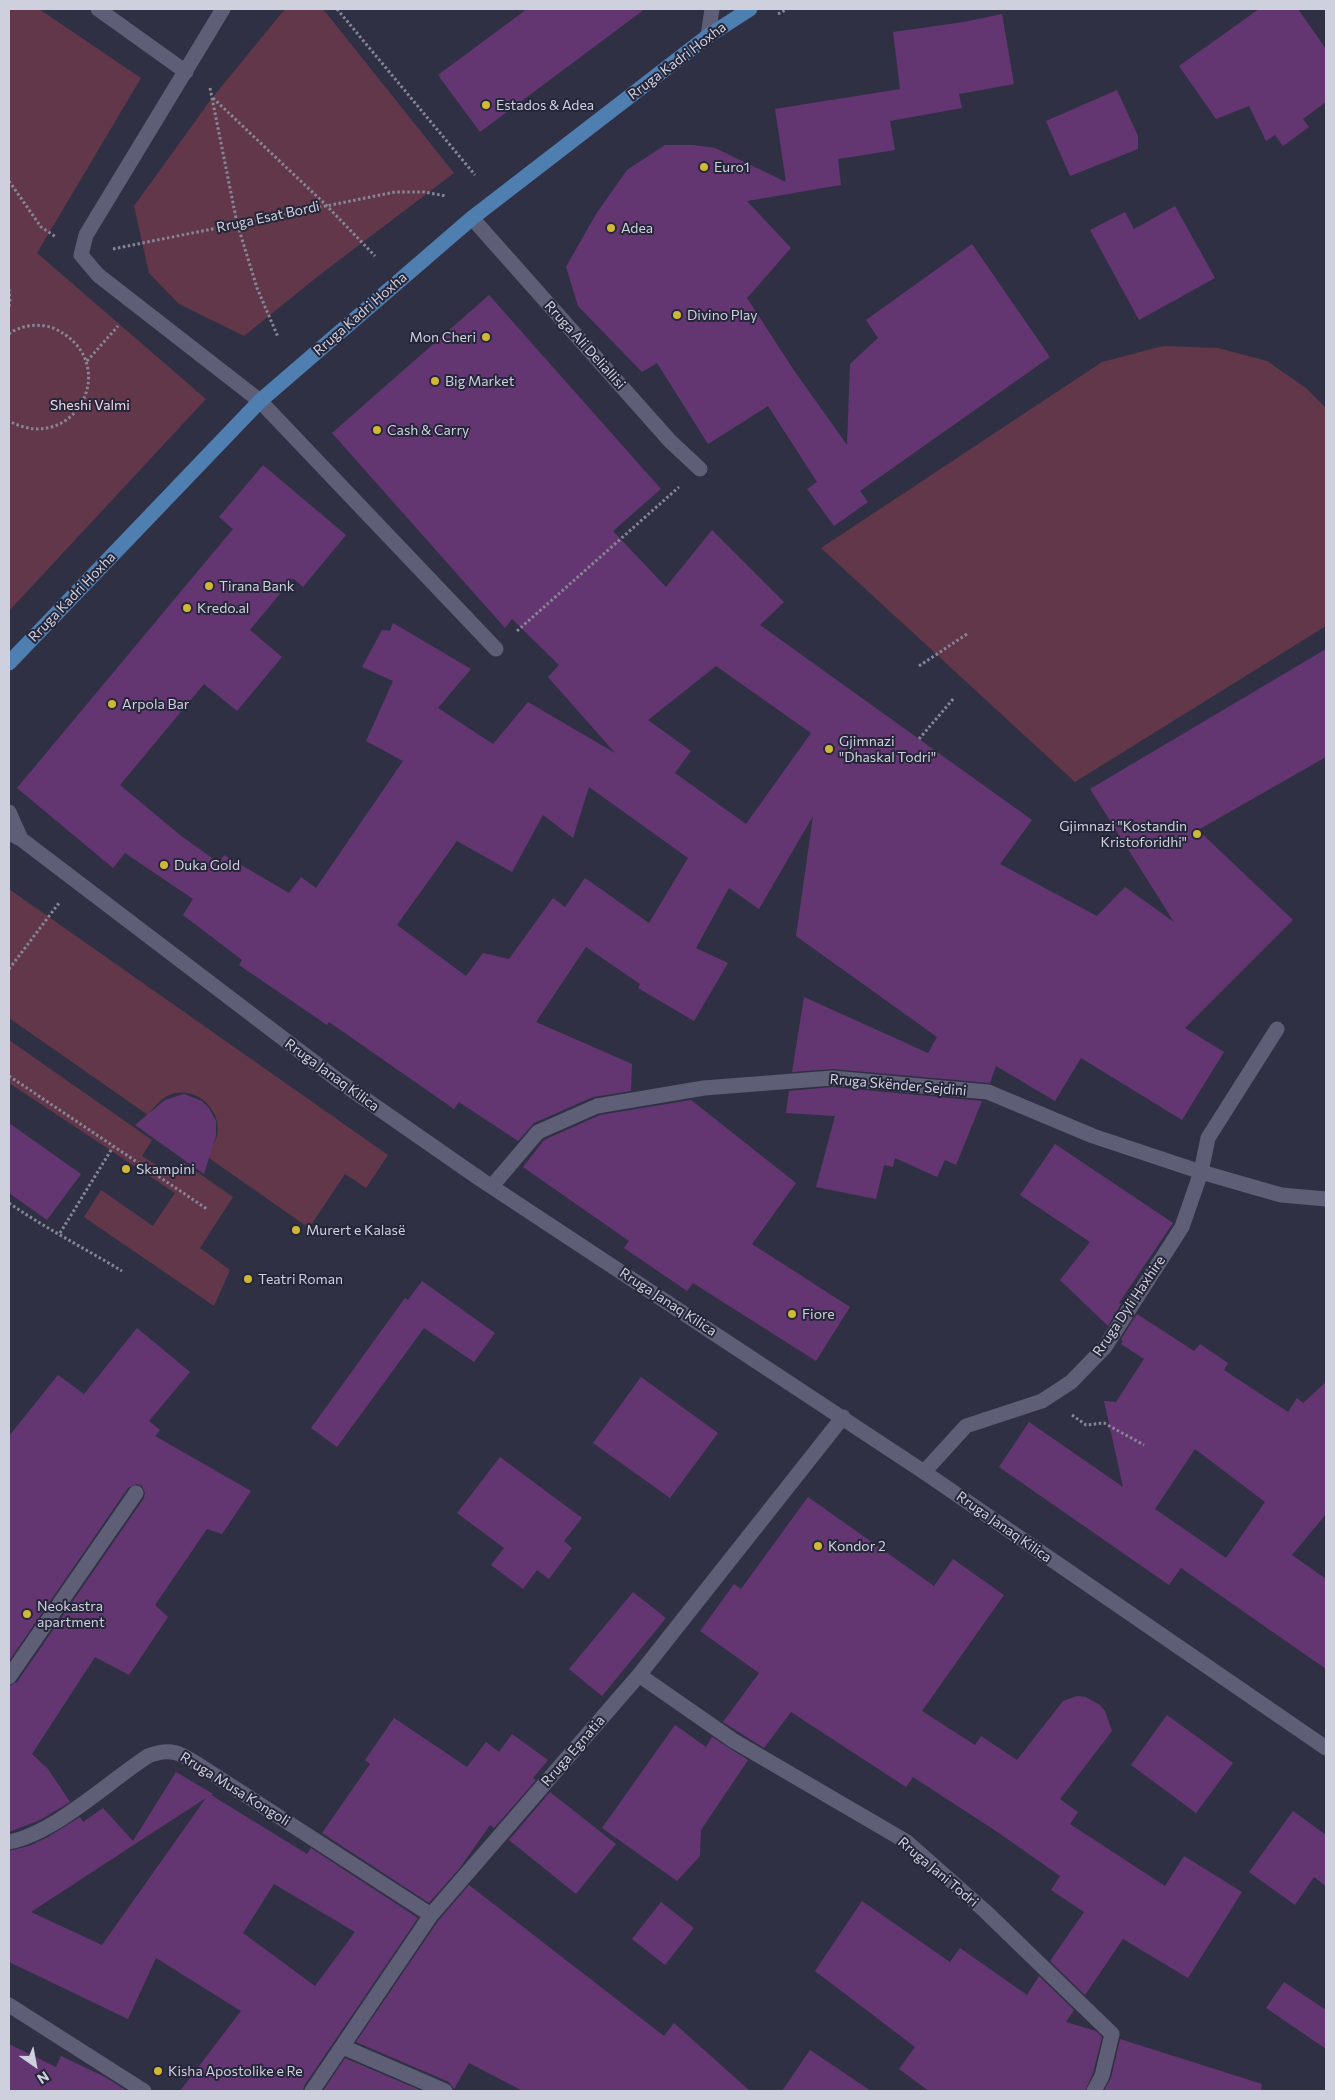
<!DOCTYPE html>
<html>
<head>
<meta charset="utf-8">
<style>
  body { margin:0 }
  #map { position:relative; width:1335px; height:2100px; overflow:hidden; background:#303045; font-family:Commissioner,sans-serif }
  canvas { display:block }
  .frame { position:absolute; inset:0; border:10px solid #cfd0dd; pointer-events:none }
  .north { position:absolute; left:10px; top:2040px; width:50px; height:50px; -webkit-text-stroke:4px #26263a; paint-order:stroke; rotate:147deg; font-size:14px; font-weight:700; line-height:20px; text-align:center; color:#cfd0dd }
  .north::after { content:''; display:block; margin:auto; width:18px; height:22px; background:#cfd0dd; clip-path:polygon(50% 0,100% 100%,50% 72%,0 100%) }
</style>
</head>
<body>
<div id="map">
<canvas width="1335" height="2100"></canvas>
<div class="frame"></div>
<div class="north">N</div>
</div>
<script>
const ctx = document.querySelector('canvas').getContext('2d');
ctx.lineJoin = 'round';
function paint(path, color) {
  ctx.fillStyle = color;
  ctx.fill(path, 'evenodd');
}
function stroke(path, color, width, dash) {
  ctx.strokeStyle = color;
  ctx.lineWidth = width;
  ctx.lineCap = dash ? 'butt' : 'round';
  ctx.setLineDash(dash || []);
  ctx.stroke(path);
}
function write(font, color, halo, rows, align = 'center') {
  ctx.font = font + ' Commissioner,sans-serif';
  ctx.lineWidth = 4;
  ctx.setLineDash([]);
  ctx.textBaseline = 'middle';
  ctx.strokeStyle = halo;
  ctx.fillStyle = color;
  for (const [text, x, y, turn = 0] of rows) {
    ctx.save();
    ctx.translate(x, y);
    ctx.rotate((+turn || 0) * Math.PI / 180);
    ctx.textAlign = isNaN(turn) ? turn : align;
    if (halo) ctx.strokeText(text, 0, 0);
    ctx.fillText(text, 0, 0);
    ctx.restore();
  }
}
paint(new Path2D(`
  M 9,9 L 39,9 L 141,78 L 37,253 L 206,399 L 9,611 Z
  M 285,9 L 323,9 L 454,173 L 317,277 L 244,336 L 179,304 L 149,273 L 134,206 L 212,98 Z
  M 1163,346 L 1218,348 L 1267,361 L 1306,388 L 1326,408 L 1326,626 L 1075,782 L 821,548 L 1102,362 Z
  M 9,889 L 388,1155 L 366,1188 L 345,1174 L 309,1228 L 206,1156 C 210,1150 215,1143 217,1136 C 223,1108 193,1083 167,1096 C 159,1101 153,1108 148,1115 L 9,1018 Z
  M 9,1040 L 152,1140 L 142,1156 L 173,1176 L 183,1162 L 233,1197 L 200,1248 L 230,1270 L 214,1306 L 84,1217 L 101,1190 L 153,1226 L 175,1193 L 9,1083 Z`), '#613749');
paint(new Path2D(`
  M 527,9 L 645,9 L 480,132 L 438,75 Z
  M 1259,9 L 1298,9 L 1326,49 L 1326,102 L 1303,119 L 1309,127 L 1283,146 L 1275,135 L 1266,141 L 1249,106 L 1216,119 L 1179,66 Z
  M 1002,14 L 1014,84 L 959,94 L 962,108 L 890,121 L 895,150 L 838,159 L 841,185 L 747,201 L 791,248 L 747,298 L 793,369 L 847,445 L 850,364 L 878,338 L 866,320 L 972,244 L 1050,357 L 860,491 L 868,502 L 834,526 L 807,489 L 817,482 L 768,406 L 708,444 L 657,363 L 642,372 L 578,306 L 566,267 L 596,214 L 627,170 L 665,145 L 693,145 L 715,148 L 786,182 L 775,109 L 900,89 L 893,32 L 964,22 Z
  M 1117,90 L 1138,136 L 1138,149 L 1070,176 L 1046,121 Z
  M 1175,206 L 1215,278 L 1139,320 L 1090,230 L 1125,212 L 1134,229 Z
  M 489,295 L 661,489 L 613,531 L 666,587 L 712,530 L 784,602 L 760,625 L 1032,820 L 1000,864 L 1097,916 L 1125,887 L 1174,922 L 1090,789 L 1326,649 L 1326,757 L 1198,830 L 1293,920 L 1185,1028 L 1224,1052 L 1182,1120 L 1081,1058 L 1055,1101 L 996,1066 L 990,1083 L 833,1069 L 792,1072 L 804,997 L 928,1053 L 937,1037 L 796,936 L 813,816 L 759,909 L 729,888 L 696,948 L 728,963 L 694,1021 L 638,988 L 640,984 L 586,947 L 536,1022 L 632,1064 L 631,1091 L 593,1097 L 534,1123 L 518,1141 L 459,1102 L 454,1109 L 329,1022 L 327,1025 L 239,965 L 242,960 L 183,915 L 193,899 L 125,853 L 113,868 L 17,788 L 233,529 L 219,517 L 263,465 L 346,535 L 303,587 L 293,578 L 250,630 L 282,657 L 237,711 L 204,684 L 120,785 L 180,835 L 219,863 L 224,855 L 289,893 L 301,877 L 316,888 L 403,761 L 366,741 L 393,681 L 362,667 L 382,630 L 390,631 L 393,623 L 471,669 L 438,708 L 493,744 L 528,702 L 615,753 L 548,677 L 559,665 L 512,619 L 505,628 L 332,433 ZM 716,666 L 811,733 L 746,824 L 675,773 L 691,751 L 648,720 ZM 589,787 L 688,858 L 649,923 L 585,878 L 565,907 L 553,898 L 509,959 L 483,953 L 466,976 L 397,925 L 457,841 L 512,872 L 543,815 L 573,838 Z
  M 832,1087 L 982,1101 L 956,1165 L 945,1160 L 937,1177 L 895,1158 L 893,1167 L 884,1165 L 876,1199 L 816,1187 L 835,1116 L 786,1113 L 789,1091 Z
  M 184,1094 L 202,1101 L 209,1108 L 216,1121 L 216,1136 L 204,1174 L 135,1125 L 165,1100 Z
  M 691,1100 L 796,1183 L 752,1244 L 850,1307 L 816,1361 L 693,1283 L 687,1291 L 624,1248 L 629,1241 L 523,1167 L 544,1140 L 600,1115 Z
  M 9,1123 L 81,1174 L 47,1220 L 9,1193 Z
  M 1055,1144 L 1173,1223 L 1119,1303 L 1121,1304 L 1108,1326 L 1060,1280 L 1090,1242 L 1020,1195 Z
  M 422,1281 L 495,1333 L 474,1362 L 424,1328 L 337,1447 L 311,1428 L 405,1298 L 408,1300 Z
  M 1137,1314 L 1194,1351 L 1200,1344 L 1228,1363 L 1224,1370 L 1288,1412 L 1297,1398 L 1303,1403 L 1326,1382 L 1326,1514 L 1292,1555 L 1326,1579 L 1326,1669 L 1181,1568 L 1169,1585 L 999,1467 L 1029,1422 L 1123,1487 L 1104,1401 L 1116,1402 L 1144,1359 L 1121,1344 L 1123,1341 L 1121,1339 ZM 1195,1449 L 1265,1502 L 1226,1558 L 1155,1509 Z
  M 137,1328 L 190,1372 L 149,1421 L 160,1430 L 155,1436 L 251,1491 L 222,1534 L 207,1529 L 155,1605 L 168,1617 L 129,1675 L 95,1657 L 32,1754 L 48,1769 L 70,1802 L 40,1820 L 9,1832 L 9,1686 L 17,1682 L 144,1498 L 145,1493 L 142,1486 L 137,1484 L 128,1488 L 9,1661 L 9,1436 L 58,1375 L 84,1394 Z
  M 641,1377 L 718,1433 L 670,1498 L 593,1443 Z
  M 500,1457 L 582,1518 L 564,1541 L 572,1548 L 549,1579 L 537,1570 L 523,1589 L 491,1565 L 504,1548 L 457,1513 Z
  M 808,1497 L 934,1586 L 953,1559 L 1004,1595 L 922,1711 L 975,1745 L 981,1736 L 1017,1760 L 1063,1701 L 1077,1696 L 1086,1697 L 1100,1705 L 1105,1711 L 1112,1731 L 1060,1799 L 1078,1812 L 1070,1824 L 1165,1886 L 1184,1856 L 1242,1892 L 1188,1978 L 1123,1939 L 1085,1995 L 1050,1961 L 1084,1912 L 1051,1890 L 1060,1876 L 999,1833 L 913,1777 L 906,1787 L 791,1712 L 764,1748 L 723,1722 L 759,1673 L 700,1631 L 734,1584 L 741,1589 Z
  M 633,1592 L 666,1618 L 602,1696 L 569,1669 Z
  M 1167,1715 L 1233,1763 L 1196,1813 L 1131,1765 Z
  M 394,1718 L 467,1767 L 486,1742 L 499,1752 L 512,1734 L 548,1760 L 533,1778 L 536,1780 L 494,1828 L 490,1825 L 459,1869 L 429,1903 L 322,1833 L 370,1764 L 365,1760 Z
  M 675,1725 L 706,1747 L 712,1737 L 748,1760 L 701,1830 L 700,1856 L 677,1881 L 602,1828 Z
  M 176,1772 L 213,1794 L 211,1795 L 307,1854 L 311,1848 L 418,1918 L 304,2086 L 303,2091 L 180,2091 L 241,2011 L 156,1958 L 128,2019 L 9,1962 L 9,1851 L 29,1846 L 48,1837 L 80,1817 L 83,1822 L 103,1808 L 133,1841 ZM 206,1798 L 102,1945 L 31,1912 L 135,1844 ZM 274,1884 L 355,1932 L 315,1986 L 243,1933 Z
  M 550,1792 L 616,1844 L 576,1894 L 509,1840 Z
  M 1293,1811 L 1326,1835 L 1326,1886 L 1314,1877 L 1295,1905 L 1249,1872 Z
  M 469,1885 L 664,2036 L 674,2023 L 750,2091 L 523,2091 L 469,2063 L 454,2089 L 449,2082 L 356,2042 L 438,1921 Z
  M 862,1901 L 950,1962 L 960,1948 L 1027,1995 L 1039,1976 L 1074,2010 L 1066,2022 L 1096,2031 L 1102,2037 L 1093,2073 L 1085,2091 L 929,2091 L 899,2069 L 915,2047 L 815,1971 Z
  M 661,1902 L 694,1928 L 665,1965 L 632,1939 Z
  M 1284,1982 L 1326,2010 L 1326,2049 L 1266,2008 Z
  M 1120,2039 L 1262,2084 L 1261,2091 L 1104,2091 L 1111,2078 Z
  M 9,2044 L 56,2067 L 61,2056 L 105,2077 L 127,2091 L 9,2091 Z
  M 810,2050 L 871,2091 L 782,2091 Z
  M 345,2058 L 422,2091 L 323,2091 Z`), '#643671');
stroke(new Path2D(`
  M 337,9 L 475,175
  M 778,14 L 787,9
  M 210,88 L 237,223 L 257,288 L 278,337
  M 213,98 L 326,205 L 375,256
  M 9,181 L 41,227 L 56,237
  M 113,249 L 395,192 L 424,192 L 446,196
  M 9,289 L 10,301 L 9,307
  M 9,334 C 20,325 40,323 53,328 C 125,360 76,457 9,421
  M 87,361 L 118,326
  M 517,631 L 679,487
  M 919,666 L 967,634
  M 919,739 L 954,698
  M 9,969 L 59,903
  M 9,1076 L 207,1209
  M 9,1203 C 45,1228 84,1248 122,1271
  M 60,1233 L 113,1147
  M 1072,1415 L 1086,1425 L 1104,1423 L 1144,1445`), '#868697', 3, [2.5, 2.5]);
stroke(new Path2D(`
  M 98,9 L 186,72
  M 223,9 L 86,235 L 81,255 L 98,275 L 260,401 L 496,649
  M 708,36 L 712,9
  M 472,218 L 670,441 L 700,469
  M 9,812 L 21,839
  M 9,833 L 21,839 L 339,1081 L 480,1179 L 924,1472 L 1326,1748
  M 492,1186 L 538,1132 L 597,1106 L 704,1088 L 832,1078 L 988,1092 L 1093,1136 L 1201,1172 L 1281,1195 L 1326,1199
  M 924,1472 L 966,1426 L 1042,1401 L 1071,1382 L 1105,1347 L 1182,1227 L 1201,1172 L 1208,1138 L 1277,1029
  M 639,1675 L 734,1741 L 907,1842 L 985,1911 L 1112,2034 L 1102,2076 L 1094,2091
  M 9,1677 L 136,1493
  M 9,1842 C 55,1833 108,1782 148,1756 C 171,1747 180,1753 199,1765 L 431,1915
  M 9,2005 L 144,2091
  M 343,2047 L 445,2091
  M 312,2091 L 431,1915 L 639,1675 L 843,1417`), '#5e5f77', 15);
stroke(new Path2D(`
  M 9,663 L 260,401 L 472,218 L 708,36 L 750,9`), '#4f7eb0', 15);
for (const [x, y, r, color] of [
  [486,105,5,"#d0b736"],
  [704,167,5,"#d0b736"],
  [611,228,5,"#d0b736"],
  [677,315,5,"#d0b736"],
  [486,337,5,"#d0b736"],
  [435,381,5,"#d0b736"],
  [377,430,5,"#d0b736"],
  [209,586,5,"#d0b736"],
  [187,608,5,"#d0b736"],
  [112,704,5,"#d0b736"],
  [829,749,5,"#d0b736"],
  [1197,834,5,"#d0b736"],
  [164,865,5,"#d0b736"],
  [126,1169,5,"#d0b736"],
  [296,1230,5,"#d0b736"],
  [248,1279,5,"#d0b736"],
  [792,1314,5,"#d0b736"],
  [818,1546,5,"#d0b736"],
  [27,1614,5,"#d0b736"],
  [158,2071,5,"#d0b736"]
]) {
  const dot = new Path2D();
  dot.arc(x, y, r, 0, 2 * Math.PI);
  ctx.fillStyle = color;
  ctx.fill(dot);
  stroke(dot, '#26263a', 2);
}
write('14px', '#cfd0dd', '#26263a', [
  ["Rruga Kadri Hoxha",677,61,-37],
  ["Rruga Esat Bordi",268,217,-12],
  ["Rruga Kadri Hoxha",360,314,-41],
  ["Rruga Ali Deliallisi",585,345,48],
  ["Rruga Kadri Hoxha",72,597,-46],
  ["Rruga Janaq Kilica",332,1075,36],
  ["Rruga Skënder Sejdini",898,1085,5],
  ["Rruga Janaq Kilica",668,1302,33],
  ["Rruga Dyli Haxhire",1129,1306,-56],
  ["Rruga Janaq Kilica",1004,1527,35],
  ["Rruga Egnatia",573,1751,-49],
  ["Rruga Musa Kongoli",235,1789,32],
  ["Rruga Jani Todri",938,1872,40]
]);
write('14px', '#cfd0dd', '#26263a', [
  ["Estados & Adea",496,105],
  ["Euro1",714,167],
  ["Adea",621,228],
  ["Divino Play",687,315],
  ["Mon Cheri",476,337,"right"],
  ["Big Market",445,381],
  ["Cash & Carry",387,430],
  ["Tirana Bank",219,586],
  ["Kredo.al",197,608],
  ["Arpola Bar",122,704],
  ["Gjimnazi",839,741],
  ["\"Dhaskal Todri\"",839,757],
  ["Gjimnazi \"Kostandin",1187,826,"right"],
  ["Kristoforidhi\"",1187,842,"right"],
  ["Duka Gold",174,865],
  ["Skampini",136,1169],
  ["Murert e Kalasë",306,1230],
  ["Teatri Roman",258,1279],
  ["Fiore",802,1314],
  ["Kondor 2",828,1546],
  ["Neokastra",37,1606],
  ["apartment",37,1622],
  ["Kisha Apostolike e Re",168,2071]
], 'left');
write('14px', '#f0d9e2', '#26263a', [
  ["Sheshi Valmi",90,405]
]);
</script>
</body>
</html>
